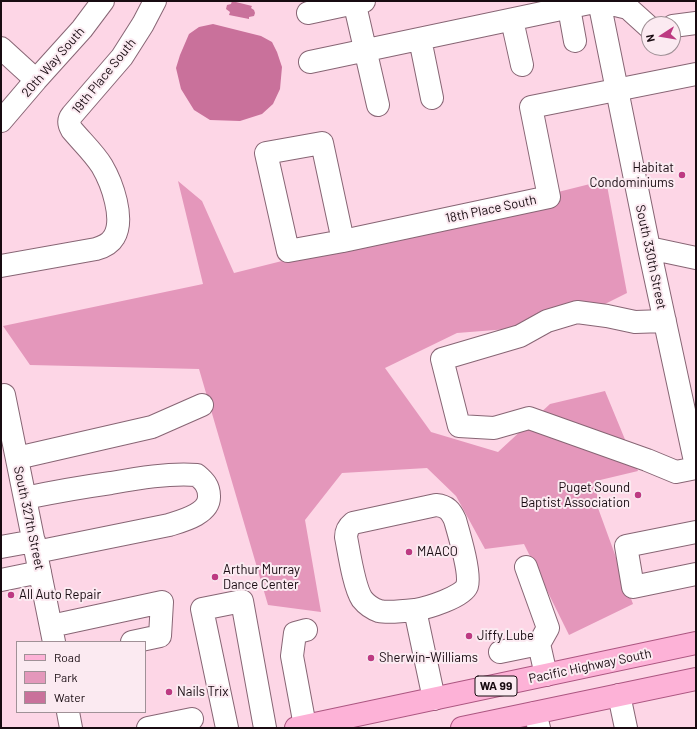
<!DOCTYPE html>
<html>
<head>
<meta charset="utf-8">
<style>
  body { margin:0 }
  #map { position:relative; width:697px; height:729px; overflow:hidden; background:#fdd6e6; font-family:Barlow,sans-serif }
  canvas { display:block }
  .frame { position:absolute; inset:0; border:2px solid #180b11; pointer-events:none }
  .legend { position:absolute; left:16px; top:641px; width:130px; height:72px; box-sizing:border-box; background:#fbeaf1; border:1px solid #a09197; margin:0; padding:5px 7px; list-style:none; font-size:12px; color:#180b11 }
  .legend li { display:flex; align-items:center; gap:8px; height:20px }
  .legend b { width:20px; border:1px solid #a09197 }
  .north { position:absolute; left:641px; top:16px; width:40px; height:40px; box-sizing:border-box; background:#fbeaf1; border:1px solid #a09197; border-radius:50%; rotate:258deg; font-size:11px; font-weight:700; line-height:16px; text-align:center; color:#180b11 }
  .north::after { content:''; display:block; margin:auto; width:14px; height:18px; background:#bd3a82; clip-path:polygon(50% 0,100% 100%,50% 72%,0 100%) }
</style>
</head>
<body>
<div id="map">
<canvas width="697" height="729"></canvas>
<div class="frame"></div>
<ul class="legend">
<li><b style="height:5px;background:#fdb2d7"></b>Road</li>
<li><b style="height:11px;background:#e497bb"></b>Park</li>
<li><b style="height:11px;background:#c9719b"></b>Water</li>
</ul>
<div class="north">N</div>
</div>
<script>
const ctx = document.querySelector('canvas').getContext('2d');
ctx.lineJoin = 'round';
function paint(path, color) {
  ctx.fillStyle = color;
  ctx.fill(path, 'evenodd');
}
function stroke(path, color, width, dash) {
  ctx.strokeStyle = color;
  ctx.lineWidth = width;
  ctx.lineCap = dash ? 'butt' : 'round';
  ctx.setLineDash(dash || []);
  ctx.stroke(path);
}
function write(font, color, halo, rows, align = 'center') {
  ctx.font = font + ' Barlow,sans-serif';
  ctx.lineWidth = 4;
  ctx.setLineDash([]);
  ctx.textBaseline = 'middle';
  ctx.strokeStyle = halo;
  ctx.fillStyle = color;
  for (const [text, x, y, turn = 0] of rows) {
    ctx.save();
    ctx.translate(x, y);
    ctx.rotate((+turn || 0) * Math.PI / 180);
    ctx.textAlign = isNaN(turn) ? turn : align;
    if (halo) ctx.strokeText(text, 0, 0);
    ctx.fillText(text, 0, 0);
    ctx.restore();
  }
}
paint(new Path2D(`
  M 606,180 L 627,293 L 557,328 L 508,329 L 457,333 L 385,368 L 431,432 L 498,452 L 550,404 L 605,391 L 638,471 L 596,481 L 598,508 L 633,604 L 569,635 L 524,544 L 485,549 L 456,496 L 427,468 L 342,473 L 305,520 L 321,612 L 268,605 L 199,369 L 30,365 L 3,326 L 203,284 L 178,181 L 202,201 L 234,273 Z`), '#e497bb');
paint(new Path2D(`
  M 232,1 L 252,6 L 251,8 L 254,10 L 255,13 L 254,16 L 249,17 L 249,19 L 229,15 L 230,12 L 226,9 L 227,5 L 231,4 Z
  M 213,24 L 261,36 L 272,42 L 277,52 L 282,67 L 280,89 L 273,104 L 262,114 L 240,121 L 210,120 L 194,110 L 181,89 L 176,68 L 180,55 L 189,34 L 199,27 Z`), '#c9719b');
const minor = new Path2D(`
  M 354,1 L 378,105
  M 599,1 L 649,248 L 696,466
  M 569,8 L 575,41
  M 308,13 L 364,1
  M 512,20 L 522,65
  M 673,26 L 696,23
  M 420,39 L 432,98
  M 1,48 L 36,80
  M 310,62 L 599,1 L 628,8 L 649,27
  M 1,121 L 36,80 L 82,29 L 103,1
  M 343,241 L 322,143 L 266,153 L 288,251 L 343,241 L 549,197 L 531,107 L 696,74
  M 649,248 L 696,258
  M 1,266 L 96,249 C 103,247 110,244 114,237 C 125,219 112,183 102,166 C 94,153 82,142 72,130 C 69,125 68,120 72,115 L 122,57 L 143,24 L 155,1
  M 665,321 L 635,322 L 607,316 L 577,312 L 547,321 L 520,336 L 442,359 L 459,426 L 494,428 L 529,418 L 647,460 L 676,472 L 696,468
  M 1,396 L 4,395 L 54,642
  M 17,458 L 152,427 L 202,405
  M 25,498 C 54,492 82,487 111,483 C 139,478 168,473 197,475 C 204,481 209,486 209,496 C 210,514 182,521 169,525 L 36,552
  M 436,505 C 447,506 451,511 455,520 C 459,534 471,574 467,586 C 463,597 427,608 415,610 C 406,611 388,613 379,611 C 373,609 366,604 362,599 C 354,587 349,552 346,537 C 346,531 348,527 353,523 Z
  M 696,532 L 626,546 L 633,587 L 696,574
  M 1,547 L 34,541
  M 526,567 L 548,628 L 539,644
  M 1,580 L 40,572
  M 415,610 L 434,699
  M 51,626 L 162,602 L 160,636 L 132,642
  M 500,652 L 539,644 L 546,675
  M 619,695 L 626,728
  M 68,712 L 71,728
  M 535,713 L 539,728
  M 305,726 L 292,656 L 295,633 L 306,630
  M 148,728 L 192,719
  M 227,728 L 202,609 L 242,601 L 265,728`);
const major = new Path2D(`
  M 296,728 L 696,643
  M 462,728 L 696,679`);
stroke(minor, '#876574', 24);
stroke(major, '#ac5681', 24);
stroke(minor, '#fff', 22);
stroke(major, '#fdb2d7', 22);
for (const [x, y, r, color] of [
  [682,175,4,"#bd3a82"],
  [638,495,4,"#bd3a82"],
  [409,552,4,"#bd3a82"],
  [215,577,4,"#bd3a82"],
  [11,595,4,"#bd3a82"],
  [469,636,4,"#bd3a82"],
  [371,658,4,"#bd3a82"],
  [169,692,4,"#bd3a82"]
]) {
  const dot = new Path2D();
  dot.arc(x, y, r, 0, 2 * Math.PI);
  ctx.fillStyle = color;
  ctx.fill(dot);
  stroke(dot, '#fbeaf1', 1.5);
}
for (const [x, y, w] of [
  [496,686,42]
]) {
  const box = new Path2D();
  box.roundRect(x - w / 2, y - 10, w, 20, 3);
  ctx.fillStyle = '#fbeaf1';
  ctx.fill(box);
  stroke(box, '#180b11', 1);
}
write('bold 12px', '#180b11', null, [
  ["WA 99",496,686]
]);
write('13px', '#180b11', '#fbeaf1', [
  ["20th Way South",53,62,-49],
  ["19th Place South",104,76,-51],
  ["18th Place South",491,209,-12],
  ["South 330th Street",651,257,78],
  ["South 327th Street",29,518,78],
  ["Pacific Highway South",590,666,-12]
]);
write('13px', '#180b11', '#fbeaf1', [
  ["Habitat",674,168,"right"],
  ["Condominiums",674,183,"right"],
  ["Puget Sound",630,488,"right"],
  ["Baptist Association",630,503,"right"],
  ["MAACO",417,552],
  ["Arthur Murray",223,570],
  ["Dance Center",223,585],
  ["All Auto Repair",19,595],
  ["Jiffy Lube",477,636],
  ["Sherwin-Williams",379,658],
  ["Nails Trix",177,692]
], 'left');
</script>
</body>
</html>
